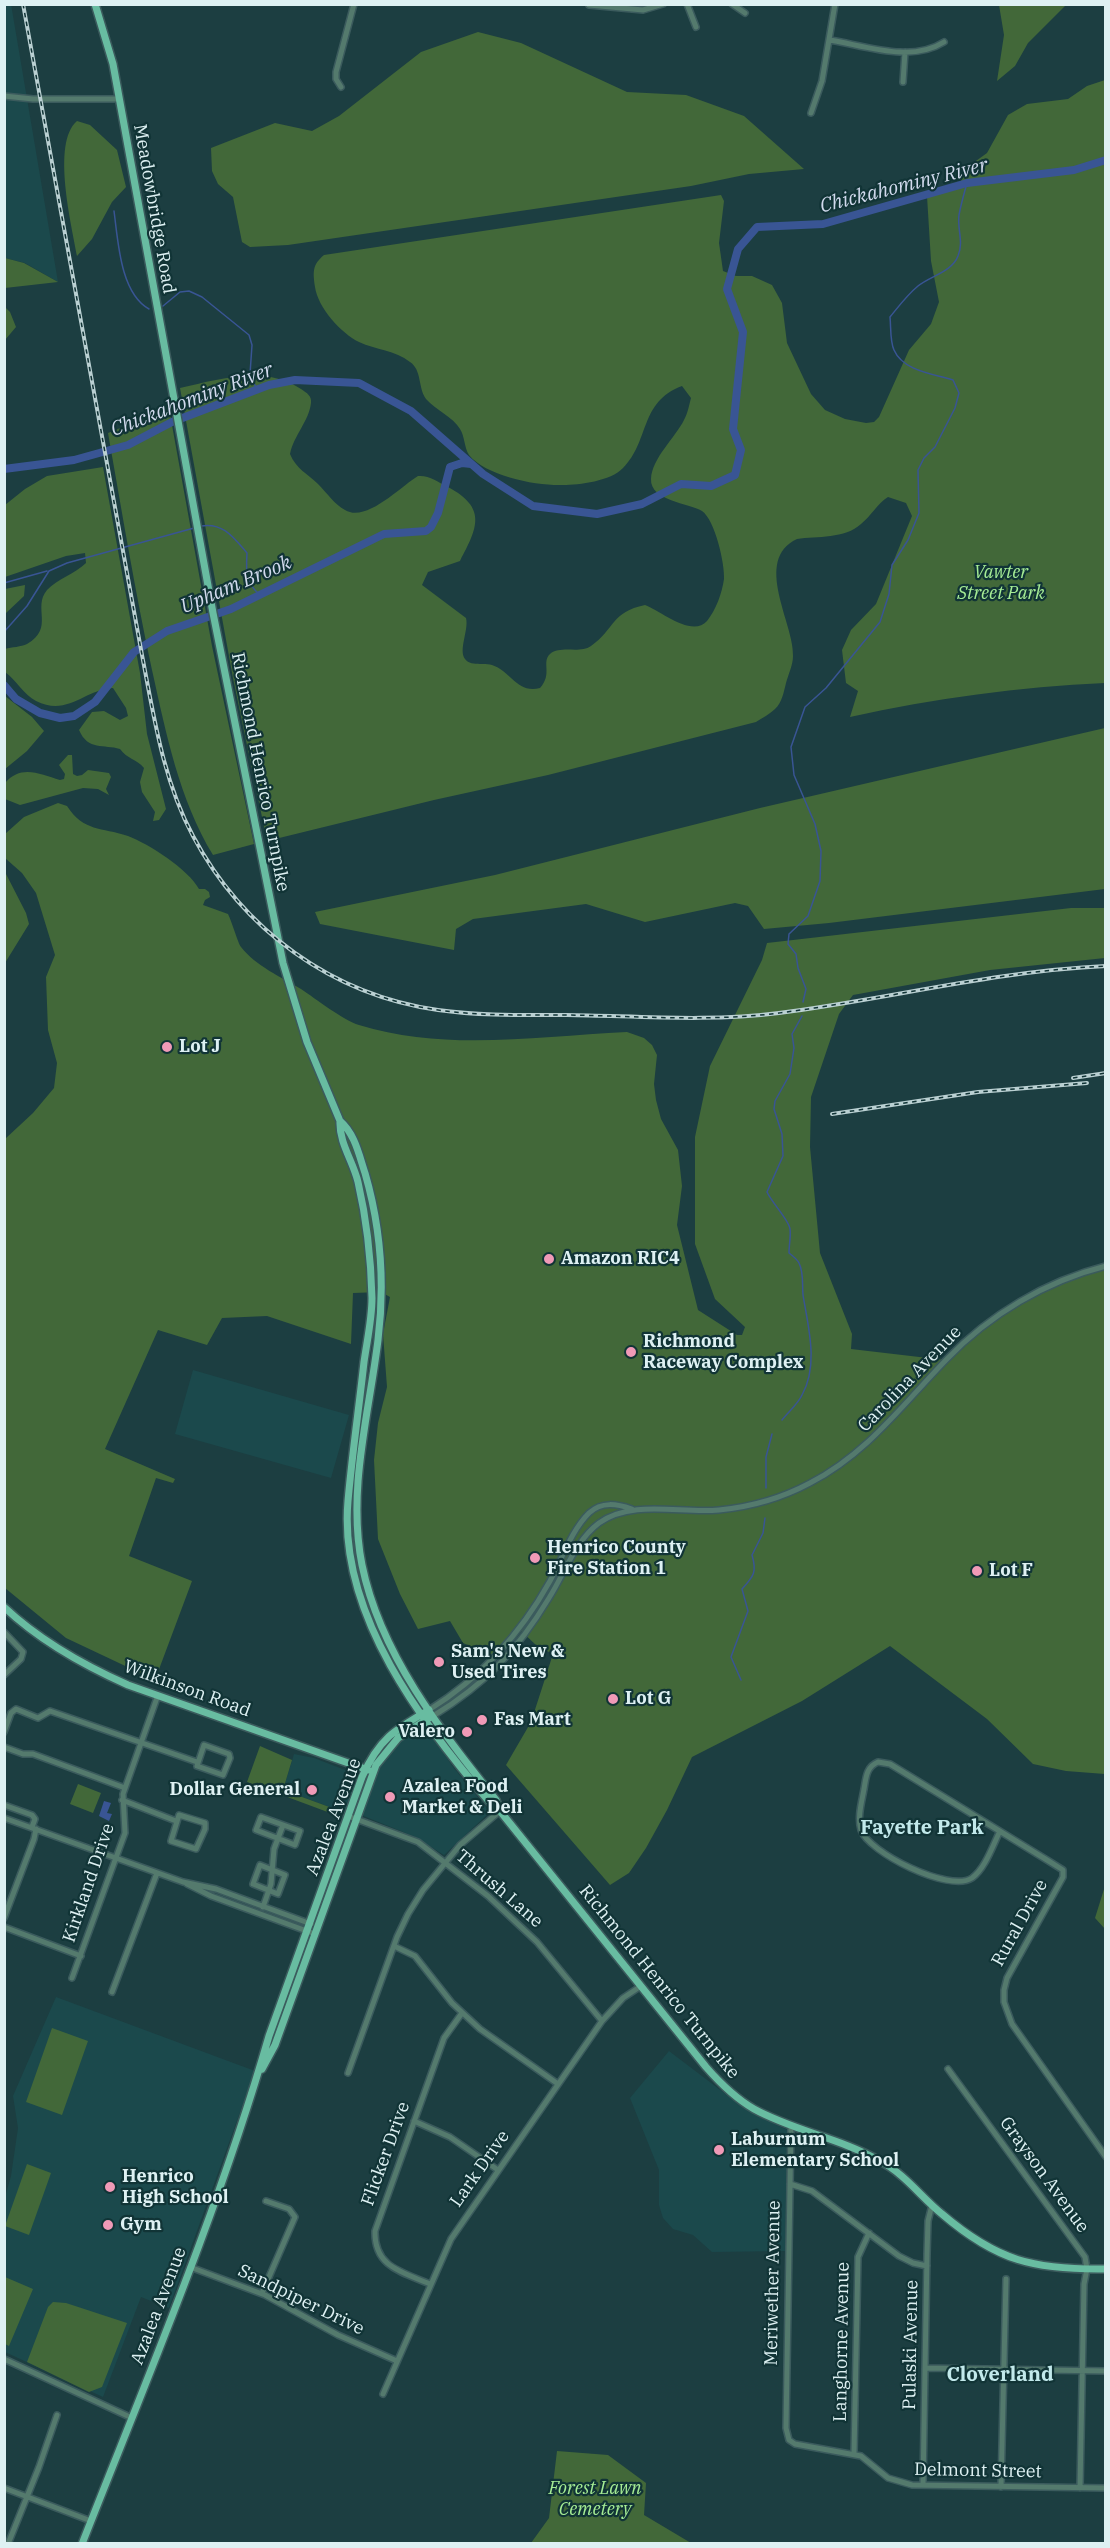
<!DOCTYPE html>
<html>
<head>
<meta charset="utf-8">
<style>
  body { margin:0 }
  #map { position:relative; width:1110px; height:2548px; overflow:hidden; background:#1c3e41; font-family:"IBM Plex Serif",serif }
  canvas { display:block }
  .frame { position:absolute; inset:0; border:6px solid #def1f3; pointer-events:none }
</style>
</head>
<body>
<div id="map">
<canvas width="1110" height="2548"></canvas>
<div class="frame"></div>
</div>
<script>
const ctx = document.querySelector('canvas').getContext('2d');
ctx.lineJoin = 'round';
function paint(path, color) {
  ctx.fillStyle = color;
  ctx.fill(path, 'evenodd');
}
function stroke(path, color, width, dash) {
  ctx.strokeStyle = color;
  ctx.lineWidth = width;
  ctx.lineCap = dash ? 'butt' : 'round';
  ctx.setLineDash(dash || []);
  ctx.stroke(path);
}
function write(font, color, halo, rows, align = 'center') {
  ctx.font = font + ' "IBM Plex Serif",serif';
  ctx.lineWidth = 4.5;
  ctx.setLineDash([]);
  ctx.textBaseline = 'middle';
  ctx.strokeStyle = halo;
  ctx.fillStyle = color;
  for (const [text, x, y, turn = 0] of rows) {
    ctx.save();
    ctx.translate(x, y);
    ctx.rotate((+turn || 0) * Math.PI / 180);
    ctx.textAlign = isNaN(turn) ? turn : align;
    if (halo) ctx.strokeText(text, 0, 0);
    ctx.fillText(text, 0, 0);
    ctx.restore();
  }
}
paint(new Path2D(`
  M 11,4 L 58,282 L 25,263 L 5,258 L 4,5 Z
  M 193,1370 L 349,1415 L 331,1478 L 175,1434 Z
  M 420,1729 L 430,1733 L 453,1767 L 490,1812 L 444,1855 L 413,1836 L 361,1815 L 378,1768 L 396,1744 Z
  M 294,1754 L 314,1758 L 358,1775 L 346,1813 L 283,1790 Z
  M 56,1997 L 255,2071 L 169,2308 L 141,2297 L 103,2397 L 5,2352 L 5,2197 L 11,2176 L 18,2128 L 13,2096 Z
  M 669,2051 L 740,2105 L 787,2130 L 785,2251 L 712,2252 L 693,2235 L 673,2229 L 663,2218 L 659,2205 L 659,2170 L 630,2098 Z`), '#1b494c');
paint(new Path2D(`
  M 999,5 L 1066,5 L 1028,43 L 1015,66 L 997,81 L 1004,35 Z
  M 478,32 L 521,43 L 627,92 L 686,95 L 744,116 L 804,169 L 749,174 L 691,186 L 288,245 L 250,247 L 242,242 L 233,197 L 218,184 L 212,171 L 211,148 L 275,123 L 312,131 L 339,116 L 421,52 Z
  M 1105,80 L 1105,683 C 1019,687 935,698 850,717 L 858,691 L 846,683 L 842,650 L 851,630 L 876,604 L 912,516 L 906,503 L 888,497 C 877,504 871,516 861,524 C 845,539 817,536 797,539 C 752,560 795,625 793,656 C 793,665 788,675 786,683 C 784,691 782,703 775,709 C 770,714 762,718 756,722 L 548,775 L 434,800 L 267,841 L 233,678 L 180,388 C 219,379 266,365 301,389 C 307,393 312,396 311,403 C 309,421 294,435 290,454 C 296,469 308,474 318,484 C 327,493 335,505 345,510 C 366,523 400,487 418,476 C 429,475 438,482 448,487 C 487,508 478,527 460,561 L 428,572 L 422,585 L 466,618 C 469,630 458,650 465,659 C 471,667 484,662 492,665 C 511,671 517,694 540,688 C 553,674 541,662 550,654 C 561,645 580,654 591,646 C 615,629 611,612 645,605 C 661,611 692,638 707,621 C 716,610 722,593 724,579 C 725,564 715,520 702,511 C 689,503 650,501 651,479 C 652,458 675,438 684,420 C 688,413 689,405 691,398 L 682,386 C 639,402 650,441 623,468 C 611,481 579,485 563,485 C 536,486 486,476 469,455 C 464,447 465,437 460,429 C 453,417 436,410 426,399 C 418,388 422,370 410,362 C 395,350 376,350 359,342 C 341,333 318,308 315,287 C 313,272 312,265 324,255 L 721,195 L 724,201 L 719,243 L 723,271 L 736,276 L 752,276 L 772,285 L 782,303 L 787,343 L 811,394 L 825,410 L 845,419 L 866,423 L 874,422 L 879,417 L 909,350 L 931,324 L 939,302 L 931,261 L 927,196 L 958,186 L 969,166 L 987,153 L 1008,115 L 1027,104 L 1068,99 L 1087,86 Z
  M 77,121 L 90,125 L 117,150 L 126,187 L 112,202 L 92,239 L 77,256 C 72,226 51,143 77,121 Z
  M 5,258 L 24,263 L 58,282 L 5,288 Z
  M 5,307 L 10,312 L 16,327 L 5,340 Z
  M 168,403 L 212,646 L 254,844 L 213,855 C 179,799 166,733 152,670 C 135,591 122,512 108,433 L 135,422 Z
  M 103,467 L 140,673 L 147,734 L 166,809 L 159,820 L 153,821 L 155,812 L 142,792 L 140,782 L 144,768 C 137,759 127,759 120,749 C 104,744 88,751 79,730 L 92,712 L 104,711 L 120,720 L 128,716 L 126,708 L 113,688 C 85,689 68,717 36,701 C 24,695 16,680 5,672 L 5,649 C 12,647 21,647 27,644 C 55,628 32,608 47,590 C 57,579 75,574 86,563 L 85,553 L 66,556 L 5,577 L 5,505 L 25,489 L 47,476 Z
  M 25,585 L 24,596 L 5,614 L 5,589 Z
  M 5,696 L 32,717 L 44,731 L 27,751 L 5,769 Z
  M 1105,728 L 1105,889 L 829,923 L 764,929 L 748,906 L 735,903 L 645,922 L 586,904 L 473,919 L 456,929 L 454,950 L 320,924 L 315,912 L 495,875 L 760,808 Z
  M 68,755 L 72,755 L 73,774 L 77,776 L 82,775 L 88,770 L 109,773 L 111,777 L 106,789 L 109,795 L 98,789 L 83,788 L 20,805 L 5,799 L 5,783 C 21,764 40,774 60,780 L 64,779 L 65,774 L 59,765 Z
  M 58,803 L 67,806 C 84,832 101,827 128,836 C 149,844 188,869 199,889 L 205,889 L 209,892 L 210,897 L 205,900 L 203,905 L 228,914 C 232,922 238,943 241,947 C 256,966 281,977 301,989 C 316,999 343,1020 359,1025 C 446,1052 538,1036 627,1032 L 644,1038 L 652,1045 L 657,1055 L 654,1084 L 656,1100 L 661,1119 L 678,1150 L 682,1186 L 677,1225 L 698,1310 L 737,1335 L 742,1335 L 745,1327 L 715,1299 L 695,1244 L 695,1137 L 710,1066 L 762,960 L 767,943 L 1071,908 L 1105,908 L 1105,958 L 990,970 L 853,995 L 839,1014 L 811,1097 L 810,1147 L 820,1253 L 852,1334 L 851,1349 L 945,1360 L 963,1344 L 1026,1297 L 1105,1266 L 1105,1774 L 1066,1771 L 1033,1764 L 987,1719 L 890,1646 L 802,1701 L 692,1757 L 667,1810 L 646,1848 L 629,1873 L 610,1885 L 506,1765 L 531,1722 L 553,1654 L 537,1646 L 520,1630 L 496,1658 L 463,1643 L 450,1621 L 418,1629 L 400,1594 L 378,1539 L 374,1460 L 378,1423 L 387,1387 L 383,1334 L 390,1297 L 381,1292 L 353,1293 L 351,1344 L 267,1316 L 222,1318 L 207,1345 L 158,1330 L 105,1449 L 175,1479 L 173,1483 L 156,1478 L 129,1556 L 192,1581 L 155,1680 L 66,1638 L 5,1588 L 5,1139 L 33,1113 L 54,1088 L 57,1063 L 48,1030 L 46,977 L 55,955 L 36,893 L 22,873 L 5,858 L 5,834 L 24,817 Z
  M 5,872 L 26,913 L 29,924 L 5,963 Z
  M 260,1746 L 292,1760 L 283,1790 L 343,1812 L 341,1817 L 247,1782 Z
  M 78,1784 L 101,1793 L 93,1813 L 70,1804 Z
  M 1105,1886 L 1105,1929 L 1095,1918 Z
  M 52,2028 L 88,2041 L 62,2115 L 26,2102 Z
  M 27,2164 L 51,2173 L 29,2235 L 5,2226 Z
  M 5,2277 L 33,2289 L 9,2346 L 5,2344 Z
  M 53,2302 L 66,2303 L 127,2323 L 102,2387 L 89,2392 L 27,2362 L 48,2307 Z
  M 557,2451 L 608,2455 L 646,2483 L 644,2515 L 691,2543 L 531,2543 L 549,2518 Z`), '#426839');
paint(new Path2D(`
  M 104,1801 L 111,1803 L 107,1813 L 112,1814 L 109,1821 L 99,1816 Z`), '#395594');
stroke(new Path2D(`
  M 114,211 C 118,240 120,293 149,309
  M 163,306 L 180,292 L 189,291 L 202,297 L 249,335 L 252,345 L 250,374 L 257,390
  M 201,526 C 223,522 234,538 247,553 C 246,572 245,582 260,595
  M 4,583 L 47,571
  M 4,632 L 27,606 L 49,571 L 67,563 L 194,528
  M 803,1002 L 806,989 L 798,968 L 796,954 L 788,944 L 789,934 L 808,916 L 820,881 L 821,851 L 815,824 L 794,775 L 791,747 L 805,707 L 826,688 L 880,622 L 889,594 L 892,565 L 908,540 L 919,513 L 918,470 L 924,458 L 935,447 L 955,408 L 959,393 L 953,380 C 934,374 903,371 894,350 C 890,342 891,327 890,317 C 899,306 907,295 918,286 C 930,276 952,272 958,256 C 964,242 957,229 959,215 C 961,204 964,194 967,183
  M 782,1420 C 788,1412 798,1404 802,1395 C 819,1365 808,1326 803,1295 C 802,1284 804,1273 799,1263 C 797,1259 793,1256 789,1253 C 789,1245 791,1236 790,1229 C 789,1220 772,1203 767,1192 L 783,1156 L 782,1134 L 774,1109 L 775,1101 L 790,1074 L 794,1048 L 792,1034 L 802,1016
  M 766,1488 L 766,1457 L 772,1434
  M 741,1680 L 731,1657 L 748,1611 L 742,1589 C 754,1576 757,1572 752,1555 L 763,1533 L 765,1518`), '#395594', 1.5);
stroke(new Path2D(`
  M 4,469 L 74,460 L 128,445 L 172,422 L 269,385 L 295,380 L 359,383 L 411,411 L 483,474 L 533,506 L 597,514 L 642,504 L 681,484 L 711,486 L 735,475 L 741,450 L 733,429 L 743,332 L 727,289 L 738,249 L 757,227 L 823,224 L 967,183 L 1074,170 L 1106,160
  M 4,685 L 16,699 L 40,713 L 60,718 L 74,716 L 95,702 L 134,652 L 167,631 L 231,609 L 384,534 L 426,531 L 431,527 L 438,513 L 450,467 L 462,463 L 471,464`), '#395594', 8);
const minor = new Path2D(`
  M 687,4 L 696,27
  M 732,4 L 745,13
  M 589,5 L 643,10 L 663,4
  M 830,40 C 866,46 911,63 944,42
  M 903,82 L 905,52
  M 341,87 L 336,79 L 336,72 L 354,4
  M 4,96 L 33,99 L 119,99
  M 811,113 L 822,81 L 835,4
  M 4,1632 L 23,1652 L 21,1659 L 4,1675
  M 429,1710 C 482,1677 520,1635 550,1581 C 562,1559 571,1531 589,1513 C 602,1501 617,1504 632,1509
  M 433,1716 C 485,1684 517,1651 549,1598 C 565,1573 575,1541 599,1523 C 633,1499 681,1514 719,1510 C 750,1507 782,1498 810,1483 C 867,1454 903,1404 947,1359 C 989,1315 1046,1281 1106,1266
  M 4,1732 L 11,1713 L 16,1709 L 38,1718 L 50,1711 L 197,1762
  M 204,1745 L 229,1754 L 230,1758 L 223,1775 L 197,1766 Z
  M 4,1747 L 23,1754 L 33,1754 L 125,1788
  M 122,1800 L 176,1821
  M 4,1805 L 32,1815 L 35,1819 L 32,1827
  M 179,1815 L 205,1823 L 205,1829 L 196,1849 L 171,1841 Z
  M 348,1816 L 418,1842 L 488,1896 L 537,1942 L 602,2021
  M 261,1817 L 300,1831 L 295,1845 L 256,1830 Z
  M 4,1818 L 183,1882 L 216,1889 L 311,1924
  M 1000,1831 C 993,1845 985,1869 972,1878 C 949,1893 868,1852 861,1830 C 857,1817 862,1801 864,1789 C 866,1778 866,1767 878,1762 L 890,1764 L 1047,1860 L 1063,1870 L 1063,1877 L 1007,1978 L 1004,1990 L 1004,2002 L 1012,2024 L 1106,2157
  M 260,1865 L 285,1875 L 278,1894 L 253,1884 Z
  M 187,1884 L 211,1896 L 315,1934
  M 263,1907 L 271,1884 L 274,1849 L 283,1825
  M 4,1918 L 34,1839 L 36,1829
  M 4,1927 L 81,1956
  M 394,1946 L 415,1956 L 452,2003 L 480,2029 L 558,2084
  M 72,1978 L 125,1833 L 123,1794 L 158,1695
  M 112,1992 L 157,1873
  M 948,2069 L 1085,2257 L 1087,2269 L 1084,2284 L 1080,2488
  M 348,2073 L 397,1937 L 408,1914 L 423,1890 L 460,1845 L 500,1811
  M 414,2121 L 450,2137 L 498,2170
  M 791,2126 L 786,2428 L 789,2440 L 795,2444 L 861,2456 L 888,2478 L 912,2485 L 1106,2488
  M 790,2184 L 812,2191 L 899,2256 L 913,2263 L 927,2266
  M 190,2267 L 265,2295 L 338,2335 L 397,2361
  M 430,2284 C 402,2272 374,2267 375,2231 L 444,2038 L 462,2013
  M 262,2293 L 295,2217 L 289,2209 L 266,2201
  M 4,2359 L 132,2418
  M 925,2368 L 1106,2371
  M 383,2394 L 451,2239 L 602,2021 L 623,1998 L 641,1986
  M 854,2454 L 858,2257 L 869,2233
  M 923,2485 L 927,2254 L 928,2221 L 932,2205
  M 1001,2487 L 1006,2279
  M 4,2488 L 91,2521
  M 8,2544 L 39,2467 L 57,2415`);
const major = new Path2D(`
  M 95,4 L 113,64 L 213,613 L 283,963 L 307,1042 L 340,1121 C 339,1143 353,1161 358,1182 C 367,1221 371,1259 372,1298 C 372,1319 367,1341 364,1362 C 359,1408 352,1455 348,1501 C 338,1614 423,1725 492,1805 L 500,1811 L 706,2067 C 720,2083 735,2098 754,2109 C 794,2131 840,2138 880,2161 C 905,2174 921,2197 942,2214 C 997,2261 1034,2270 1106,2269
  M 340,1121 C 355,1134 359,1155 365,1173 C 381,1228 385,1283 378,1340 C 369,1414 347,1490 362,1565 C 380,1654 441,1731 496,1800 L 500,1811
  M 4,1607 C 40,1641 83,1665 128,1685 L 368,1770
  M 262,2069 L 275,2045 L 376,1765 L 398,1738 L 429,1718
  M 82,2544 C 148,2376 219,2209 269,2036 L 362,1777 C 379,1739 394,1730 429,1710`);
stroke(minor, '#3b5b5d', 8);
stroke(major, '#3b5b5d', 10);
stroke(minor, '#547a6d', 5);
stroke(major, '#68bca1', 7);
const rail = new Path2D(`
  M 23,4 L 142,655 C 154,717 163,780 193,836 C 243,930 332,995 438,1010 C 480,1016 524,1015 567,1015 C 637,1016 709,1022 779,1013 C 888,999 995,971 1106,966
  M 1073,1078 L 1106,1073
  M 832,1114 L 978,1092 L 1087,1083`);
stroke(rail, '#bad0d2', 4);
stroke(rail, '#113436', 1.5, [4.5]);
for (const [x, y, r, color] of [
  [167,1047,6,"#f09ab7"],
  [549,1259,6,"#f09ab7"],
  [631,1352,6,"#f09ab7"],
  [535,1558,6,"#f09ab7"],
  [977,1571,6,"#f09ab7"],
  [439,1662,6,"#f09ab7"],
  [613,1699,6,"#f09ab7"],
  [482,1720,6,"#f09ab7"],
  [467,1732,6,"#f09ab7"],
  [312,1790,6,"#f09ab7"],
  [390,1797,6,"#f09ab7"],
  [719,2150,6,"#f09ab7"],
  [110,2187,6,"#f09ab7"],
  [108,2225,6,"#f09ab7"]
]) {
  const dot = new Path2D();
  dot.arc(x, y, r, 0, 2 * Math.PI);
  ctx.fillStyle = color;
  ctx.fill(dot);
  stroke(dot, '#113436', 2);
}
write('18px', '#def1f3', '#113436', [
  ["Meadowbridge Road",154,209,80],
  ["Richmond Henrico Turnpike",260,772,79],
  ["Carolina Avenue",910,1379,-46],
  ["Wilkinson Road",187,1689,20],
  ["Azalea Avenue",334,1817,-69],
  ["Kirkland Drive",89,1883,-71],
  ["Thrush Lane",499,1889,41],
  ["Rural Drive",1020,1923,-61],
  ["Richmond Henrico Turnpike",659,1982,51],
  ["Flicker Drive",386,2154,-70],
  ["Lark Drive",480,2169,-55],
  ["Grayson Avenue",1044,2175,54],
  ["Meriwether Avenue",773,2283,-89],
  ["Sandpiper Drive",301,2300,26],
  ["Azalea Avenue",159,2306,-69],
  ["Langhorne Avenue",842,2342,-89],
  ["Pulaski Avenue",911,2345,-89],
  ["Delmont Street",978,2471,1]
]);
write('italic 18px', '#a6ed95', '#113436', [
  ["Vawter",1001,573],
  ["Street Park",1001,594],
  ["Forest Lawn",595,2489],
  ["Cemetery",595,2510]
]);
write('bold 18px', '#def1f3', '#113436', [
  ["Lot J",179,1047],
  ["Amazon RIC4",561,1259],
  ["Richmond",643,1342],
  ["Raceway Complex",643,1363],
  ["Henrico County",547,1548],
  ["Fire Station 1",547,1569],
  ["Lot F",989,1571],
  ["Sam's New &",451,1652],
  ["Used Tires",451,1673],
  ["Lot G",625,1699],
  ["Fas Mart",494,1720],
  ["Valero",455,1732,"right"],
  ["Azalea Food",402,1787],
  ["Market & Deli",402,1808],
  ["Dollar General",300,1790,"right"],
  ["Laburnum",731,2140],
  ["Elementary School",731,2161],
  ["Henrico",122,2177],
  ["High School",122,2198],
  ["Gym",120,2225]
], 'left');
write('italic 20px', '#d1daed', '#113436', [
  ["Chickahominy River",904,186,-14],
  ["Chickahominy River",192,400,-21],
  ["Upham Brook",236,585,-23]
]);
write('bold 20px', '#c2e9eb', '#113436', [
  ["Fayette Park",922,1828],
  ["Cloverland",1000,2375]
]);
</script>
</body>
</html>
